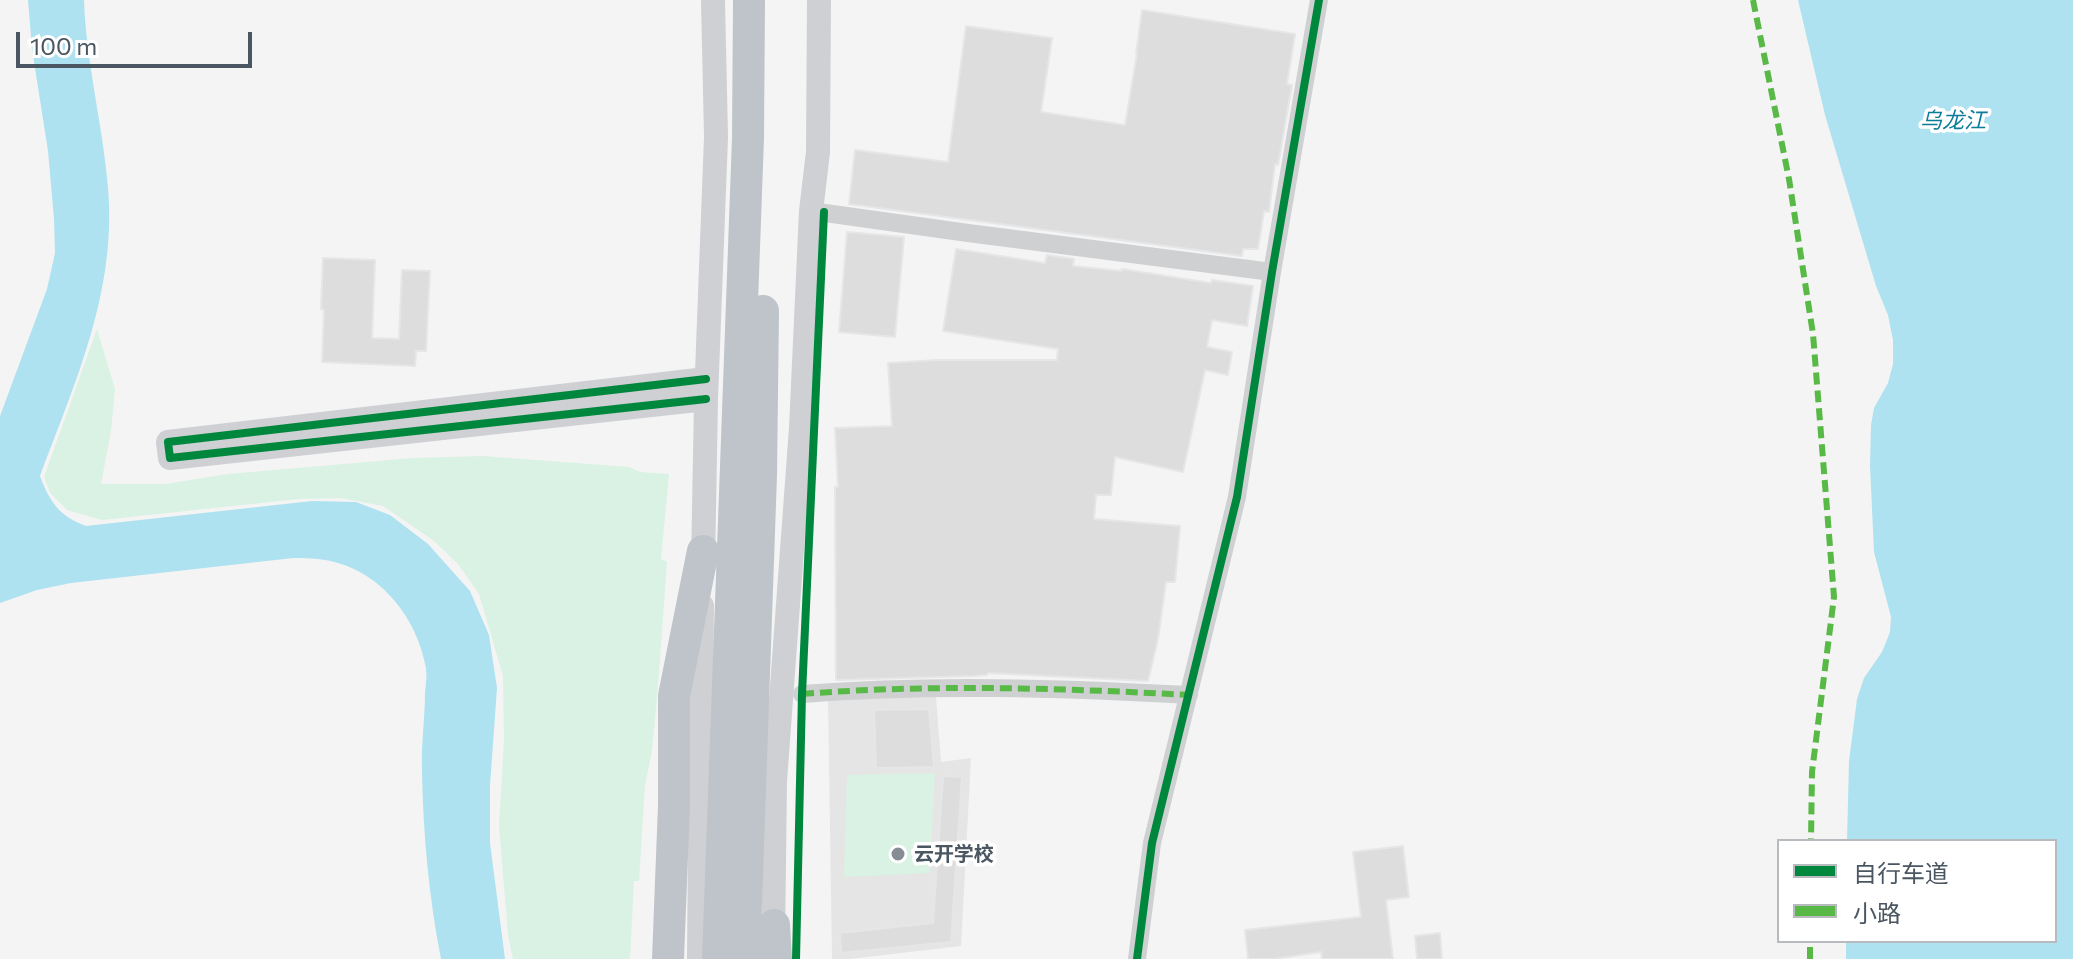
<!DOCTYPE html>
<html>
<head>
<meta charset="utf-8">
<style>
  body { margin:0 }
  #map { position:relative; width:2073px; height:959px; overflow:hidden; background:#f4f4f4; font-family:Commissioner,"Noto Sans SC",sans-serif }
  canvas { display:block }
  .legend { position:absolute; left:1777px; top:839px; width:280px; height:104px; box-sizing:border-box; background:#fff; border:2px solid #b7bbc0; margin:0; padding:10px 14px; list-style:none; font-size:24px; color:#4a5661 }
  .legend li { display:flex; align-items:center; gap:16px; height:40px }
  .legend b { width:40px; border:2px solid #b7bbc0 }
  .scale { position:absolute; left:16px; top:32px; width:236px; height:36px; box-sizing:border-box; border:4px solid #4a5661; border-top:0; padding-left:10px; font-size:24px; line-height:28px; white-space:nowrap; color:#4a5661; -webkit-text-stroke:6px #fff; paint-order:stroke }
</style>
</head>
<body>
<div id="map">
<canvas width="2073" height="959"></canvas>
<ul class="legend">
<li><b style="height:10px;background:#00873e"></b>自行车道</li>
<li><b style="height:10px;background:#58b947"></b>小路</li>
</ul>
<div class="scale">100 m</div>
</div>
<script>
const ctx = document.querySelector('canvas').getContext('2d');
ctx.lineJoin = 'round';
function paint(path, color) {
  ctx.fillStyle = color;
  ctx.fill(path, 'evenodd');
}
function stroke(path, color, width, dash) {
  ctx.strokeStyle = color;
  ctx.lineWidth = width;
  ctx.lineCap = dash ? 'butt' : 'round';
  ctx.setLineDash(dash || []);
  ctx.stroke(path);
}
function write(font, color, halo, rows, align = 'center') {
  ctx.font = font + ' Commissioner,"Noto Sans SC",sans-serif';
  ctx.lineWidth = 7;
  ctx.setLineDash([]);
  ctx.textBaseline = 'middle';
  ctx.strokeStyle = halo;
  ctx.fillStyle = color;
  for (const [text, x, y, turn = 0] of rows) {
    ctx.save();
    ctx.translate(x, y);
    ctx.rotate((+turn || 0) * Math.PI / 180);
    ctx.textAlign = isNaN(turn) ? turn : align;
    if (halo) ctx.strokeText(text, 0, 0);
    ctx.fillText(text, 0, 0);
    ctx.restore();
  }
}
paint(new Path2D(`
  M 828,696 L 936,697 L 941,762 L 971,758 L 961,946 L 850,959 L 832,959 Z`), '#e6e5e6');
paint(new Path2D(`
  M 97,329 L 115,389 L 111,431 L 101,484 L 165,484 L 228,474 L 413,458 L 483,456 L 629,467 L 640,472 L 669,474 L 661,559 L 667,562 L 658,685 L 652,751 L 645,785 L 639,881 L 634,881 L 630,959 L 513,959 L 508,935 L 499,825 L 504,740 L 503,676 L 479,594 L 458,564 L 434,541 L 383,506 L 341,498 L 298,499 L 102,520 L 67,510 L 50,493 L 44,477 Z
  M 935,773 L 930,873 L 844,877 L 847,775 Z`), '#d9f2e3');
paint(new Path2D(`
  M 28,0 L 84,0 C 86,63 103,125 108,188 C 117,290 75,383 40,476 C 50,502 59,516 86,526 L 312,501 L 356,502 L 390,515 L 428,544 L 470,591 L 489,635 L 497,688 L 490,785 L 490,843 L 505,959 L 441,959 C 429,898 423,833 422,771 C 421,745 425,718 425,692 C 426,684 427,675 426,668 C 416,613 375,565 318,559 C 310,558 301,558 293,558 L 71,583 L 37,590 L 0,603 L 0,416 L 47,289 L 55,253 L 54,219 L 48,151 L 32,49 Z
  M 1798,0 L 2073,0 L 2073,959 L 1846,959 L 1846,941 L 2055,941 L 2055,841 L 1847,841 L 1849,761 L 1857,699 L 1864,678 L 1882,652 L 1890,632 L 1891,617 L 1874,552 L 1870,466 L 1871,425 L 1874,408 L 1888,383 L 1893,364 L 1893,340 L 1888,315 L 1876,286 L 1825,115 Z`), '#aee2f0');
const building = new Path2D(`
  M 1142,10 L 1295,34 L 1287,84 L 1292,85 L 1278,165 L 1275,164 L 1269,212 L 1264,211 L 1258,249 L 1243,249 L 1242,256 L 849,204 L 855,150 L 948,162 L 966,26 L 1052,38 L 1041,112 L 1125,125 L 1137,54 L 1136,54 Z
  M 847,232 L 904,237 L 895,337 L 839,332 Z
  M 956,249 L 1045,263 L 1047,255 L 1074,259 L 1073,266 L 1122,271 L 1122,269 L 1211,283 L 1212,280 L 1253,286 L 1247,326 L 1212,320 L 1207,347 L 1232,352 L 1228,375 L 1205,370 L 1183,472 L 1115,457 L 1111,495 L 1096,495 L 1094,519 L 1180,526 L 1175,582 L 1166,582 L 1158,639 L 1148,681 L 988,673 L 987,675 L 973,676 L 836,680 L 835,487 L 838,487 L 835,428 L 892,426 L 888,363 L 938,360 L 1057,360 L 1058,349 L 943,331 Z
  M 323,258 L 375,260 L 372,338 L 399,339 L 402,270 L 430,271 L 426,351 L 416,351 L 415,366 L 322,362 L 324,310 L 321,309 Z
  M 929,709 L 934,767 L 876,768 L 874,710 Z
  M 943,776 L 962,777 L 951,942 L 841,953 L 840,933 L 933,923 Z
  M 1403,846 L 1409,897 L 1386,900 L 1393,959 L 1322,959 L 1321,952 L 1274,959 L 1248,959 L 1245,930 L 1361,917 L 1353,852 Z
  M 1440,933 L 1442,959 L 1417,959 L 1415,936 Z`);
paint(building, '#ddddde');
stroke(building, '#e5e6e7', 2);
stroke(new Path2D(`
  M 811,211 L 968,233 L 1272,272
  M 802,694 C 931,684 1060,688 1189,695
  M 1137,959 L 1152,843 L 1237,497 L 1272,272 L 1319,0`), '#ced0d2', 18);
stroke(new Path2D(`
  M 706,399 L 170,458 L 168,442 L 706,379
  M 703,565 L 706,399 L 716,137 L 713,0
  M 773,941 L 775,781 L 801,428 L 811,211 L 818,152 L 819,0
  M 699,959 L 702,606`), '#ced0d4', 24);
stroke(new Path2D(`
  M 774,925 L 776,959
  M 668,959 L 674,805 L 674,696 L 703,551
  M 718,959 L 748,138 L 749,0
  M 744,959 L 761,475 L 763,311`), '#bec4c9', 32);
stroke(new Path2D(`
  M 1753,0 L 1789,179 L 1813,334 L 1834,597 L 1812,772 L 1811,841
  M 802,694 C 931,684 1060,688 1189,695
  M 1810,959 L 1810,941`), '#58b947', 6, [12, 6]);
stroke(new Path2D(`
  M 706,399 L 170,458 L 168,442 L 706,379
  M 796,959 L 802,694 L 824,212
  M 1137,959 L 1152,843 L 1237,497 L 1272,272 L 1319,0`), '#00873e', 8);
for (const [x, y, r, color] of [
  [898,854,8,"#868d94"]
]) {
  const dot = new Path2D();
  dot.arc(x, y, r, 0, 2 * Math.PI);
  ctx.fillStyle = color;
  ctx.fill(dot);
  stroke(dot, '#fff', 3);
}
write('bold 20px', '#4a5661', '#fff', [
  ["云开学校",914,854]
], 'left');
write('italic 22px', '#0c7c9b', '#fff', [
  ["乌龙江",1953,121]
]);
</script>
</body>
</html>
